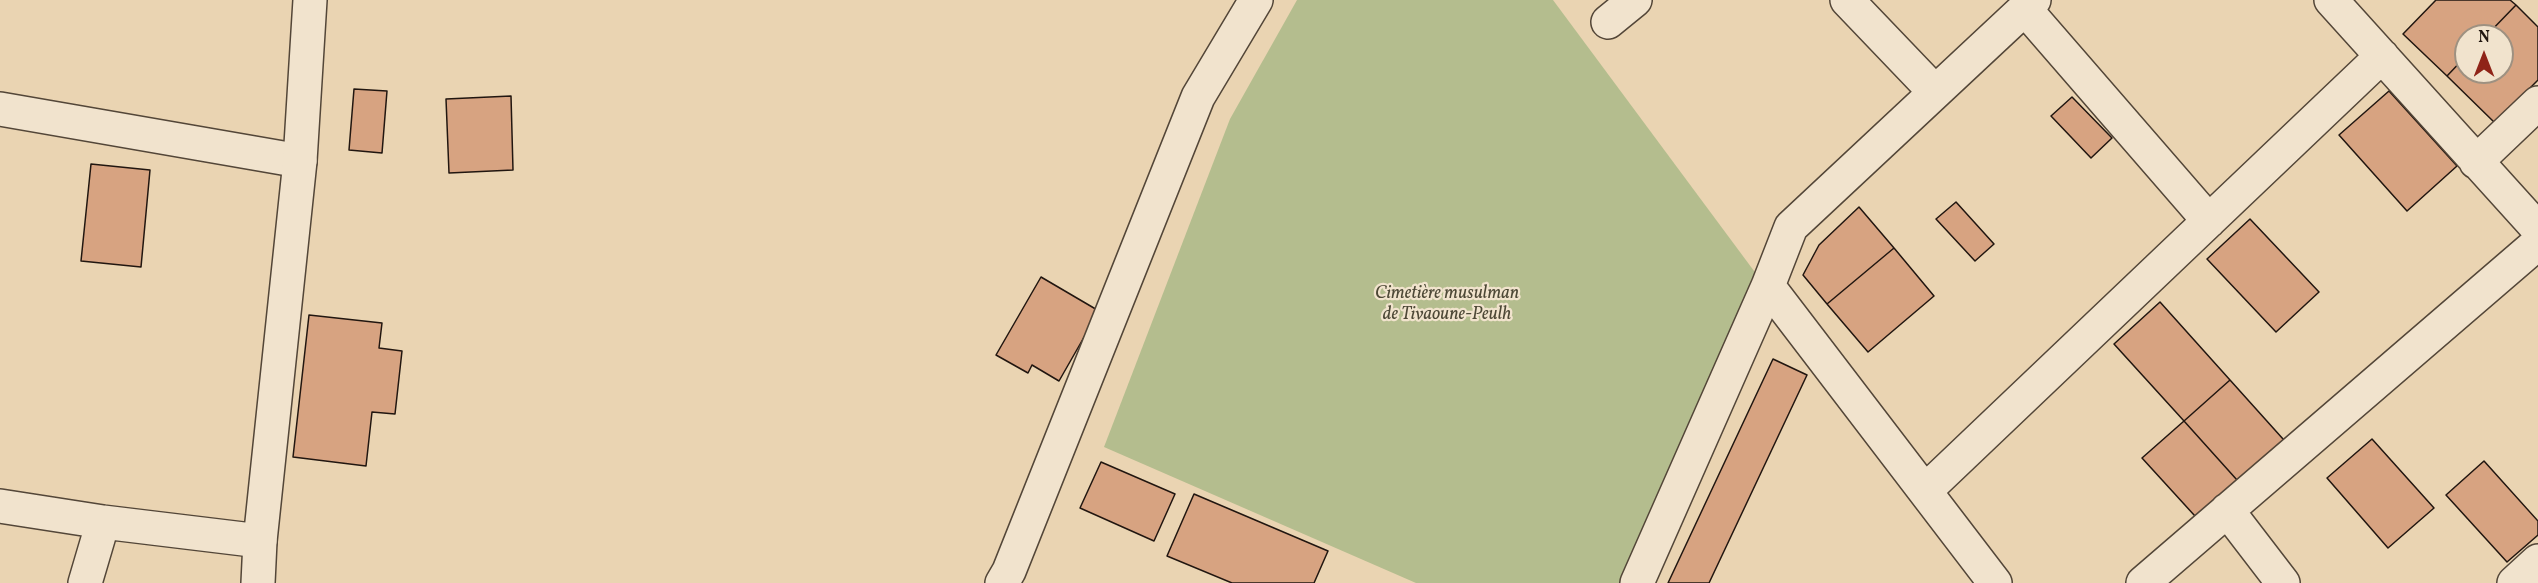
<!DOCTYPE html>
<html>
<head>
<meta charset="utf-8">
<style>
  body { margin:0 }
  #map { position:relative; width:2538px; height:583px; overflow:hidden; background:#ead4b2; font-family:Vollkorn,serif }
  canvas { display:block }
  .north { position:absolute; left:2454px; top:24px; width:60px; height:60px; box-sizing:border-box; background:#f1e3cd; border:2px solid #9e9181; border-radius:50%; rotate:0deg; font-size:16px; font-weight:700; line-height:24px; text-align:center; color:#211610 }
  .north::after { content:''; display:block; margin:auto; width:21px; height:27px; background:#8f2418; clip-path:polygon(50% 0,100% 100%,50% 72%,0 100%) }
</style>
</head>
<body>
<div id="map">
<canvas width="2538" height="583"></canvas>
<div class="north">N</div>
</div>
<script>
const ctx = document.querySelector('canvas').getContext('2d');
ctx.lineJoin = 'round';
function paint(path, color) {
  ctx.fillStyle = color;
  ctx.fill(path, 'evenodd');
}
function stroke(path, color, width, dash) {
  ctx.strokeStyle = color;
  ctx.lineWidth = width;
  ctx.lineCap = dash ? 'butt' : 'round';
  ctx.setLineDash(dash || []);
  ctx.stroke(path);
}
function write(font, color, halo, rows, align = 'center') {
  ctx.font = font + ' Vollkorn,serif';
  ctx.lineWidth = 4.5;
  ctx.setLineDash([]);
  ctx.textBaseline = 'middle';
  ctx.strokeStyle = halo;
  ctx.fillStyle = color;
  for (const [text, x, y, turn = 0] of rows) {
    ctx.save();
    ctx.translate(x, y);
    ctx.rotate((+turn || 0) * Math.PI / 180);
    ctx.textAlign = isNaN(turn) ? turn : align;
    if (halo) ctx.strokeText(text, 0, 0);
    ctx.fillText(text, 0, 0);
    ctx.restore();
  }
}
paint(new Path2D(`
  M 1297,0 L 1553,0 L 1757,275 L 1621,583 L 1416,583 L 1104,447 L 1230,119 Z`), '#b4bd8e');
const building = new Path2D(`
  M 2436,0 L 2510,0 L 2516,5 L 2486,36 L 2466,36 L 2466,56 L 2447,76 L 2403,34 Z
  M 2516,5 L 2538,27 L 2538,80 L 2495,123 L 2447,76 L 2466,56 L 2466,72 L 2502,72 L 2502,36 L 2486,36 Z
  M 354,89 L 387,91 L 382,153 L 349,150 Z
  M 2389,91 L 2457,166 L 2407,211 L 2339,135 Z
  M 511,96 L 513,170 L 449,173 L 446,99 Z
  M 2072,97 L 2112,138 L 2091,158 L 2051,116 Z
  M 91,164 L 150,170 L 141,267 L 81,261 Z
  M 1956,202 L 1994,244 L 1975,261 L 1936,219 Z
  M 1859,207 L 1894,248 L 1827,304 L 1803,275 L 1819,245 Z
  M 2250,219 L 2319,292 L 2276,332 L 2207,259 Z
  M 1894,248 L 1934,296 L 1868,352 L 1827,304 Z
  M 1041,277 L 1099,311 L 1059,381 L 1032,365 L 1028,373 L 996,355 Z
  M 2160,302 L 2230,380 L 2184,421 L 2114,344 Z
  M 309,315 L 382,323 L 379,348 L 402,351 L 395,414 L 372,412 L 366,466 L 293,457 Z
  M 1773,359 L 1807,375 L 1709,583 L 1668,583 Z
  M 2230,380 L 2292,449 L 2246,490 L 2184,421 Z
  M 2184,421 L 2246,490 L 2205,527 L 2142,458 Z
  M 2372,439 L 2434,508 L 2388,548 L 2327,478 Z
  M 2484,461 L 2538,521 L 2538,535 L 2507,562 L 2446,495 Z
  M 1101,462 L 1175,494 L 1154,541 L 1080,508 Z
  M 1194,494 L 1328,551 L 1314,583 L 1232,583 L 1167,556 Z`);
paint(building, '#d7a381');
stroke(building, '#211610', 1.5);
const minor = new Path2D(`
  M 1847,0 L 1935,92
  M 2331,0 L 2538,229
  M 2025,9 L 2209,221
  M 1608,22 L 1635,0
  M 0,109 L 300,161
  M 2476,162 L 2538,103
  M 1768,286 L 1995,583
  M 1925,491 L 2382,56
  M 0,506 L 103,522 L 260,541
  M 2227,510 L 2283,583
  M 85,583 L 103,522
  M 1002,583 L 1009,571 L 1198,97 L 1256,0
  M 1637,583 L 1768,286 L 1791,227 L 2034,0
  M 2143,583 L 2538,243
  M 2514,583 L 2538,561`);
const tertiary = new Path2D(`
  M 258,583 L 260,541 L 300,161 L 310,0`);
stroke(minor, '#534638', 36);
stroke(tertiary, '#534638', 36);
stroke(minor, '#f1e3cd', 33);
stroke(tertiary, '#f1e3cd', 33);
write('italic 18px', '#4d4836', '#f1e3cd', [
  ["Cimetière musulman",1447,295],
  ["de Tivaoune-Peulh",1447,316]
]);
</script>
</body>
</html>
